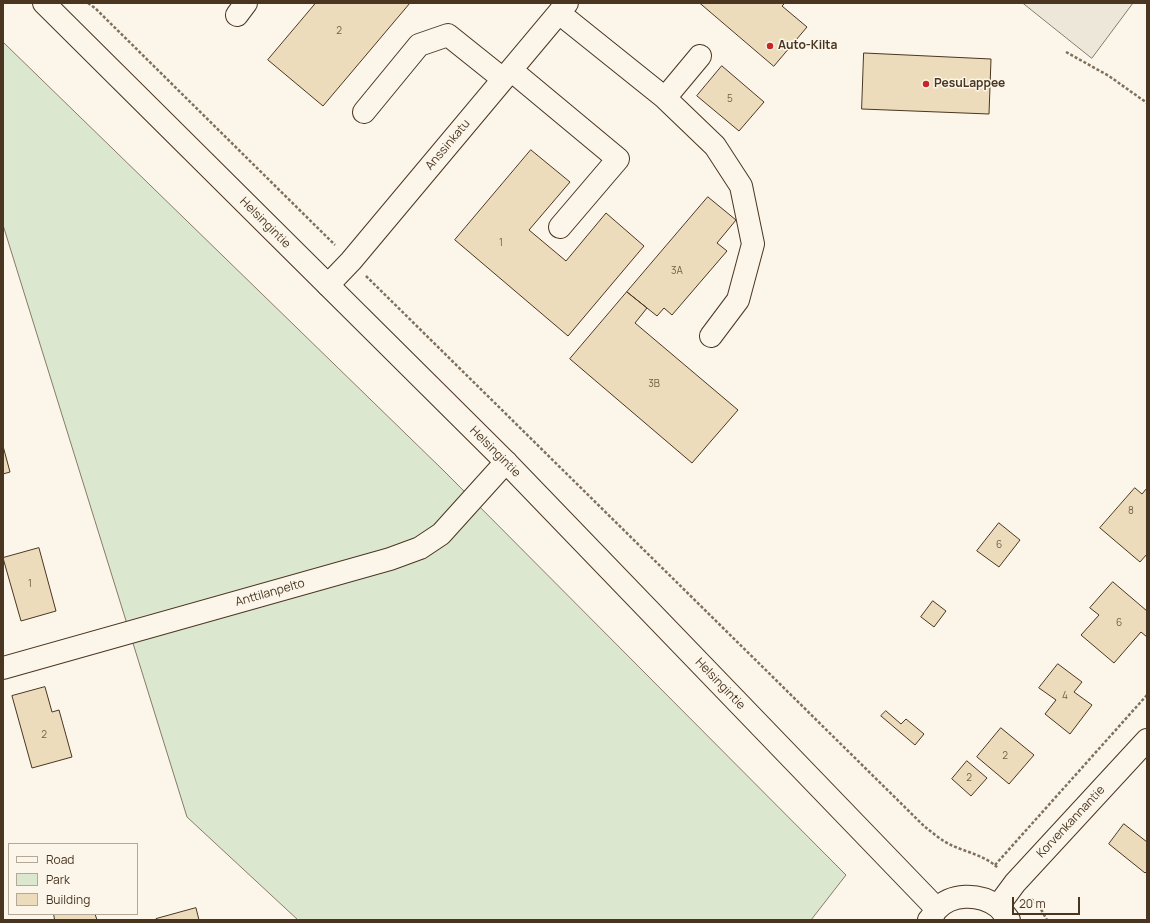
<!DOCTYPE html>
<html>
<head>
<meta charset="utf-8">
<style>
  body { margin:0 }
  #map { position:relative; width:1150px; height:923px; overflow:hidden; background:#fbf6e9; font-family:Manrope,sans-serif }
  canvas { display:block }
  .frame { position:absolute; inset:0; border:4px solid #4a3520; pointer-events:none }
  .legend { position:absolute; left:8px; top:843px; width:130px; height:72px; box-sizing:border-box; background:#fbf6e9; border:1px solid #b4a999; margin:0; padding:5px 7px; list-style:none; font-size:12px; color:#4a3520 }
  .legend li { display:flex; align-items:center; gap:8px; height:20px }
  .legend b { width:20px; border:1px solid #b4a999 }
  .scale { position:absolute; left:1012px; top:897px; width:68px; height:18px; box-sizing:border-box; border:2px solid #4a3520; border-top:0; padding-left:5px; font-size:12px; line-height:14px; white-space:nowrap; color:#4a3520; -webkit-text-stroke:3px #fbf6e9; paint-order:stroke }
</style>
</head>
<body>
<div id="map">
<canvas width="1150" height="923"></canvas>
<div class="frame"></div>
<ul class="legend">
<li><b style="height:5px;background:#fbf6e9"></b>Road</li>
<li><b style="height:11px;background:#dce7d0"></b>Park</li>
<li><b style="height:11px;background:#ecdcbc"></b>Building</li>
</ul>
<div class="scale">20 m</div>
</div>
<script>
const ctx = document.querySelector('canvas').getContext('2d');
ctx.lineJoin = 'round';
function paint(path, color) {
  ctx.fillStyle = color;
  ctx.fill(path, 'evenodd');
}
function stroke(path, color, width, dash) {
  ctx.strokeStyle = color;
  ctx.lineWidth = width;
  ctx.lineCap = dash ? 'butt' : 'round';
  ctx.setLineDash(dash || []);
  ctx.stroke(path);
}
function write(font, color, halo, rows, align = 'center') {
  ctx.font = font + ' Manrope,sans-serif';
  ctx.lineWidth = 3;
  ctx.setLineDash([]);
  ctx.textBaseline = 'middle';
  ctx.strokeStyle = halo;
  ctx.fillStyle = color;
  for (const [text, x, y, turn = 0] of rows) {
    ctx.save();
    ctx.translate(x, y);
    ctx.rotate((+turn || 0) * Math.PI / 180);
    ctx.textAlign = isNaN(turn) ? turn : align;
    if (halo) ctx.strokeText(text, 0, 0);
    ctx.fillText(text, 0, 0);
    ctx.restore();
  }
}
const green = new Path2D(`
  M 3,42 L 444,471 L 846,875 L 811,920 L 298,920 L 187,817 L 3,225 Z`);
paint(green, '#dce7d0');
stroke(green, '#887966', 1);
const parking = new Path2D(`
  M 1023,3 L 1133,3 L 1092,58 Z`);
paint(parking, '#ede7d9');
stroke(parking, '#887966', 1);
const building = new Path2D(`
  M 316,3 L 410,3 L 323,106 L 268,60 Z
  M 700,3 L 785,3 L 782,6 L 807,27 L 774,66 Z
  M 864,53 L 991,59 L 989,114 L 862,109 Z
  M 722,66 L 764,102 L 739,131 L 697,96 Z
  M 531,150 L 570,182 L 529,230 L 566,261 L 606,213 L 644,246 L 568,336 L 455,240 Z
  M 708,197 L 736,220 L 717,243 L 727,251 L 672,315 L 664,308 L 657,316 L 627,292 Z
  M 627,292 L 647,308 L 635,323 L 738,410 L 692,463 L 570,359 Z
  M 3,446 L 10,472 L 3,474 Z
  M 1135,488 L 1142,494 L 1147,488 L 1147,554 L 1140,562 L 1100,528 Z
  M 999,523 L 1020,540 L 999,567 L 977,551 Z
  M 39,548 L 56,611 L 21,621 L 3,558 Z
  M 1113,582 L 1147,611 L 1147,637 L 1141,632 L 1114,663 L 1081,635 L 1099,615 L 1090,608 Z
  M 933,601 L 946,611 L 934,627 L 921,617 Z
  M 1058,664 L 1082,682 L 1074,692 L 1092,705 L 1070,734 L 1045,714 L 1056,700 L 1039,688 Z
  M 45,687 L 52,712 L 59,710 L 72,757 L 32,768 L 12,696 Z
  M 886,711 L 901,724 L 906,719 L 924,734 L 915,745 L 881,716 Z
  M 1001,728 L 1034,755 L 1009,784 L 977,757 Z
  M 967,761 L 987,778 L 971,796 L 952,779 Z
  M 1124,824 L 1147,842 L 1147,871 L 1145,873 L 1109,844 Z
  M 196,908 L 199,920 L 156,920 L 156,919 Z
  M 54,914 L 95,914 L 97,920 L 55,920 Z`);
paint(building, '#ecdcbc');
stroke(building, '#4a3520', 1);
const minor = new Path2D(`
  M 559,13 L 665,98 L 715,146 L 741,186 L 753,244 L 738,300 L 711,336
  M 237,15 L 246,3
  M 511,70 L 618,159 L 560,227
  M 665,98 L 700,56
  M 364,112 L 419,45 L 448,35 L 503,79
  M 328,285 L 351,261 L 567,3
  M 3,668 L 390,559 L 420,548 L 441,534 L 506,462`);
const major = new Path2D(`
  M 44,3 L 506,462 L 937,909
  M 998,906 L 1015,883 L 1147,740
  M 929,920 C 932,917 934,913 936,910 C 951,893 979,893 997,906 C 1001,909 1005,915 1009,920`);
stroke(minor, '#4a3520', 24);
stroke(major, '#4a3520', 24);
stroke(new Path2D(`
  M 88,3 L 95,8 L 335,245
  M 1066,52 L 1109,76 L 1147,103
  M 366,276 L 925,827 C 933,833 942,841 951,845 C 966,852 986,856 998,868
  M 995,865 L 1147,695
  M 1031,899 L 1038,904 L 1047,920`), '#7f6f5c', 2.5, [3, 2]);
stroke(minor, '#fbf6e9', 22);
stroke(major, '#fbf6e9', 22);
for (const [x, y, r, color] of [
  [770,46,4,"#c62828"],
  [926,84,4,"#c62828"]
]) {
  const dot = new Path2D();
  dot.arc(x, y, r, 0, 2 * Math.PI);
  ctx.fillStyle = color;
  ctx.fill(dot);
  stroke(dot, '#fbf6e9', 1.5);
}
write('10px', '#725f47', null, [
  ["2",339,31],
  ["5",730,99],
  ["1",501,243],
  ["3A",677,271],
  ["3B",654,384],
  ["8",1131,511],
  ["6",999,545],
  ["1",30,584],
  ["6",1119,623],
  ["4",1065,696],
  ["2",44,735],
  ["2",1005,756],
  ["2",969,778]
]);
write('bold 12px', '#4a3520', '#fbf6e9', [
  ["Auto-Kilta",778,46],
  ["PesuLappee",934,84]
], 'left');
write('12px', '#4a3520', '#fbf6e9', [
  ["Anssinkatu",448,145,-50],
  ["Helsingintie",265,223,45],
  ["Helsingintie",495,452,45],
  ["Anttilanpelto",270,593,-16],
  ["Helsingintie",720,684,46],
  ["Korvenkannantie",1071,822,-47]
]);
</script>
</body>
</html>
